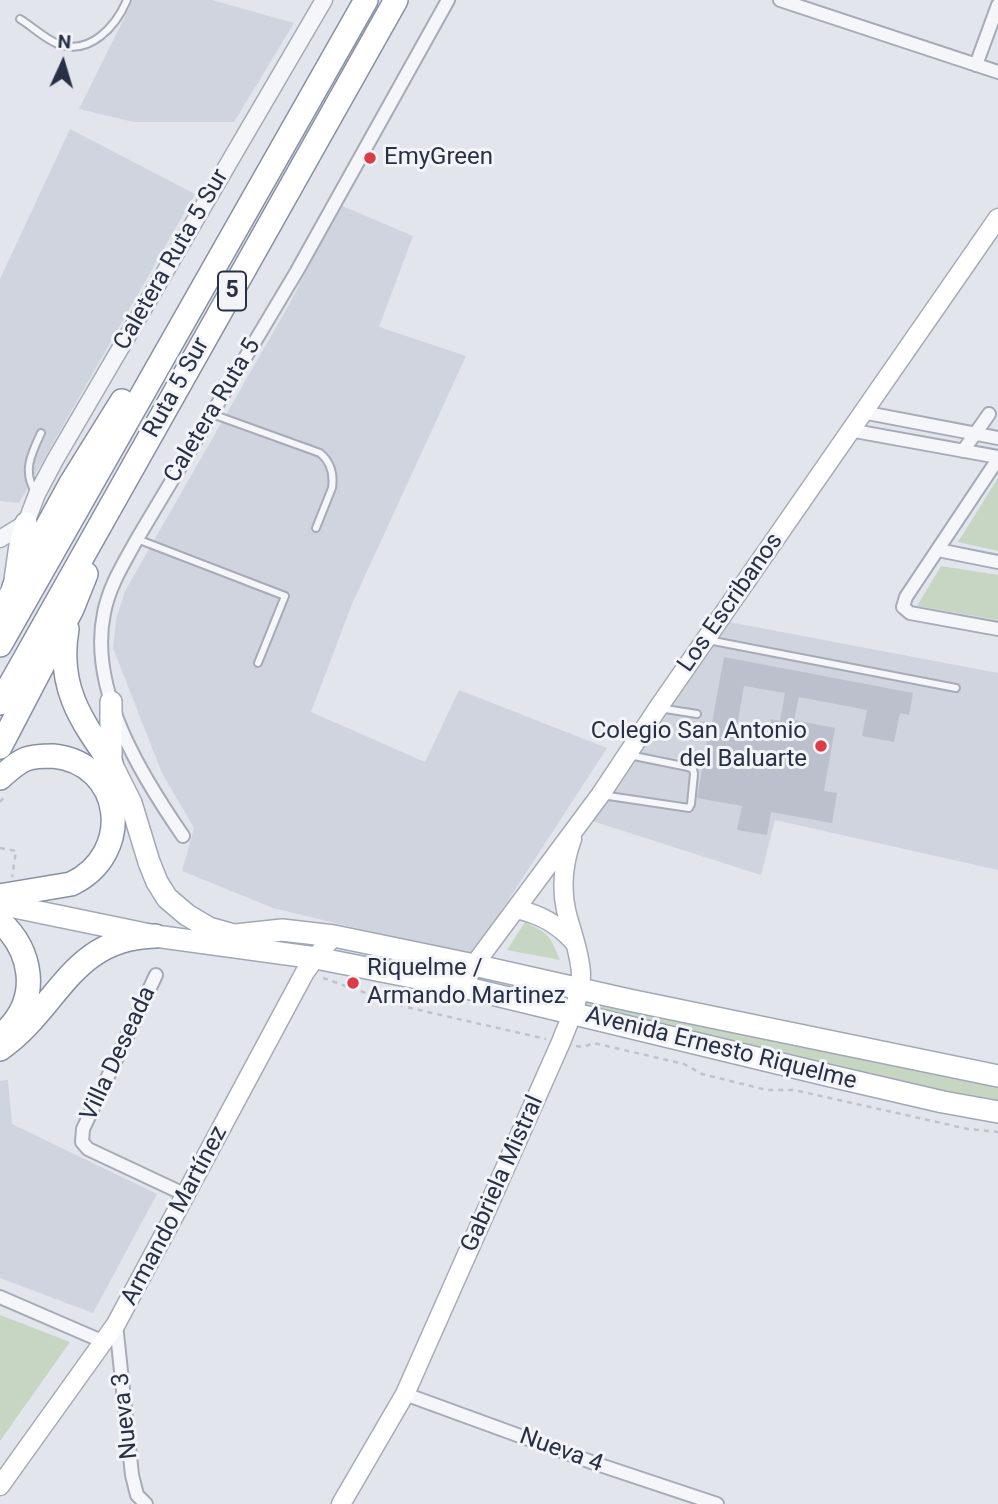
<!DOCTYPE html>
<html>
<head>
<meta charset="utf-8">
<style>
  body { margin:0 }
  #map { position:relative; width:998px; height:1504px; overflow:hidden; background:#e2e5ec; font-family:Roboto,sans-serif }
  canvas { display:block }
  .north { position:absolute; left:28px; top:28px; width:70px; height:70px; -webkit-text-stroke:5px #f2f4f8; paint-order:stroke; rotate:4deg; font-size:19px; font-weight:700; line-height:28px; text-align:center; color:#283045 }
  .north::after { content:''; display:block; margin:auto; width:24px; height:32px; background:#283045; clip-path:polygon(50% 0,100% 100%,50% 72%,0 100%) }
</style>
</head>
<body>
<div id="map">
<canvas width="998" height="1504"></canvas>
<div class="north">N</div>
</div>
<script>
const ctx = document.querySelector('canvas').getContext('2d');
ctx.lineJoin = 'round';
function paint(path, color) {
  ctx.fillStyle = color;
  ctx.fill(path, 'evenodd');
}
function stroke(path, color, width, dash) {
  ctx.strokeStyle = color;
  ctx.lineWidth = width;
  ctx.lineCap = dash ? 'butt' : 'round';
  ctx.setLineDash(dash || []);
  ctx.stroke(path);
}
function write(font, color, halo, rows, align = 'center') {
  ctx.font = font + ' Roboto,sans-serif';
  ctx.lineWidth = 6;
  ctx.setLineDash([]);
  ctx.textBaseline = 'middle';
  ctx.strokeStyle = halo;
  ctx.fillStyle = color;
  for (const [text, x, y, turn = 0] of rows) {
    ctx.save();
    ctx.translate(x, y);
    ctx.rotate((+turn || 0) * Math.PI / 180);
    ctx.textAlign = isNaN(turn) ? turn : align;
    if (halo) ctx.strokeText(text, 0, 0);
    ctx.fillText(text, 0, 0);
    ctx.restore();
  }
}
paint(new Path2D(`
  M 133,0 L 212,0 L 294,23 L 234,122 L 134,122 L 79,109 Z
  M 70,129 L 195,194 L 19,503 L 0,501 L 0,279 Z
  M 340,205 L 413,236 L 379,327 L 466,356 L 352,604 L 311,712 L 425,762 L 459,690 L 607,748 L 472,956 L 273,908 L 182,871 L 194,828 L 162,773 L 113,648 L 116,620 L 125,591 L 291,301 Z
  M 729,622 L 998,673 L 998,870 L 775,820 L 761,875 L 592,821 Z
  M 8,1080 L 12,1124 L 157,1194 L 93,1313 L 0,1278 L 0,1081 Z`), '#d0d4de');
paint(new Path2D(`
  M 998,478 L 998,551 L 958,542 Z
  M 941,566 L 998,575 L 998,620 L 917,606 Z
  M 525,922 C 550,935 549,934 560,960 L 507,950 Z
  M 339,950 L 400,963 L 431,964 L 465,971 L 463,975 L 431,968 L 400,967 L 330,953 Z
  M 584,999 L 998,1082 L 998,1100 C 858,1079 720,1041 582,1007 Z
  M 0,1315 L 70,1342 L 0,1441 Z`), '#c6d6c2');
paint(new Path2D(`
  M 724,657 L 913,693 L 909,715 L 900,713 L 894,742 L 862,736 L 867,710 L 799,697 L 794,720 L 835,728 L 824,791 L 837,793 L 832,823 L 771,812 L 767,835 L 737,830 L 742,806 L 697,798 L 707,740 L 697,738 L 700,721 L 712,723 ZM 744,686 L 785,693 L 780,721 L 771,719 L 768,737 L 736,732 Z`), '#bbc0cc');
const service = new Path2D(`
  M 20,19 C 33,27 45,39 58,44 C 90,56 116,26 127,0
  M 212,414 L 320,453 C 331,462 334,474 332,488 L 316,528
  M 36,493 C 22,472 31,454 41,433
  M 137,539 L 285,596 L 258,663
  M 708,640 L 956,688
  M 659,708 L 697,714
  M 602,795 L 689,808 L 691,804 L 694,774 L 693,769 L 688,767 L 629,755`);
const minor = new Path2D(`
  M 780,0 L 998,72
  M 976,65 L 998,5
  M 862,412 L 998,438
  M 849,430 L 998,457
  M 963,451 L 989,414
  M 998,459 L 906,597 L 903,607 L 910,613 L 998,629
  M 938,550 L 998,562
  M 183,836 C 141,775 88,690 104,613 C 109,586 124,563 137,539 L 297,271 L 448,0
  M 156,975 L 83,1129 L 82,1142 L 88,1149 L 186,1195
  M 0,1297 L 104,1342
  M 116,1324 L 132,1475 L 137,1495 L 146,1504
  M 405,1394 L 594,1463 L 717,1504`);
const tertiary = new Path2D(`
  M 0,539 L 26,523 L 37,494 L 55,460 L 324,0`);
const secondary = new Path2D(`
  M 516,909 C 539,914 557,923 573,941
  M 463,987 L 474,965 L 601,794 L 658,708 L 998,218
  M 0,1486 L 116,1324 L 305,972 L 320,952 L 334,936
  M 341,1504 L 405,1394 L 561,1042 C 569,1021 581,997 581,974 C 580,952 571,931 566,910 C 561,886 564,861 572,839`);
const primary = new Path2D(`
  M 0,613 L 14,587 L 20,545 L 26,523
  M 111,702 L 111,763 L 131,803 L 149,862 L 157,882 L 167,898 L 187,915 L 209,928 L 234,935
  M 0,904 L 155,936 L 316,958 L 463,987 L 831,1076 L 943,1102 L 998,1112
  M 220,934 L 236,935 L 282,930 L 334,936 L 474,965 L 629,1000 L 998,1076`);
const motorway = new Path2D(`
  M 14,587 L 71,483 L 122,401
  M 67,629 C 57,686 80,719 111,763
  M 0,645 L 366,0
  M 0,703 L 396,0
  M 0,747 L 72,609 L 86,574
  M 0,778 C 8,771 16,763 26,759 C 34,756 44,756 53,756 C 124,763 135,854 71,884 L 0,896
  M 0,921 C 32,951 40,996 8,1029
  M 0,1049 C 59,1008 70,938 155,936`);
stroke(service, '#a6abb7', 10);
stroke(minor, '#a6abb7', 16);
stroke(tertiary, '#a6abb7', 19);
stroke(secondary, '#a6abb7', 21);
stroke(primary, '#a0a8b8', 24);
stroke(motorway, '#8890a4', 26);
stroke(new Path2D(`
  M 0,802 L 6,795
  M 0,848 L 16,851 L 12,877
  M 323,978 L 406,1007 L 546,1039
  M 576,1046 L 583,1047 L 594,1043 L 684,1064 L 702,1074 L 767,1090 L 794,1090 L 968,1129 L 998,1132`), '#c0c3ca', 2.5, [5, 5]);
stroke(service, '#f5f6f9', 6);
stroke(minor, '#f5f6f9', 12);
stroke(tertiary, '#f5f6f9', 16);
stroke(secondary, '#fff', 18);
stroke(primary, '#fff', 21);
stroke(motorway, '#fff', 23);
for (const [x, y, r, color] of [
  [370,158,7,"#da3d47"],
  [821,746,7,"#da3d47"],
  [353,983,7,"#da3d47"]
]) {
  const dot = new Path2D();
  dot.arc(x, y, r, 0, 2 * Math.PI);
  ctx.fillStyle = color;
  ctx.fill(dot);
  stroke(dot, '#f2f4f8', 2.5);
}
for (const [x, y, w] of [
  [232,291,28]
]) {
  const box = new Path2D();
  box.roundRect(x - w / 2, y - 19.5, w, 39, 5);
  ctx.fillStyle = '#f2f4f8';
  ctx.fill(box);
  stroke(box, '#283045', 2);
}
write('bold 23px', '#283045', null, [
  ["5",232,291]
]);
write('24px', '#283045', '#f2f4f8', [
  ["EmyGreen",384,158],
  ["Colegio San Antonio",807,732,"right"],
  ["del Baluarte",807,760,"right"],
  ["Riquelme /",367,969],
  ["Armando Martinez",367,997]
], 'left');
write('24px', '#283045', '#f2f4f8', [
  ["Caletera Ruta 5 Sur",172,260,-60],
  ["Ruta 5 Sur",177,388,-61],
  ["Caletera Ruta 5",213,411,-59],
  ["Los Escribanos",731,603,-55],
  ["Avenida Ernesto Riquelme",721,1049,14],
  ["Villa Deseada",119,1054,-65],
  ["Gabriela Mistral",503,1174,-66],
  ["Armando Martínez",175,1216,-62],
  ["Nueva 3",126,1416,-96],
  ["Nueva 4",561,1451,20]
]);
</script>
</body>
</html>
